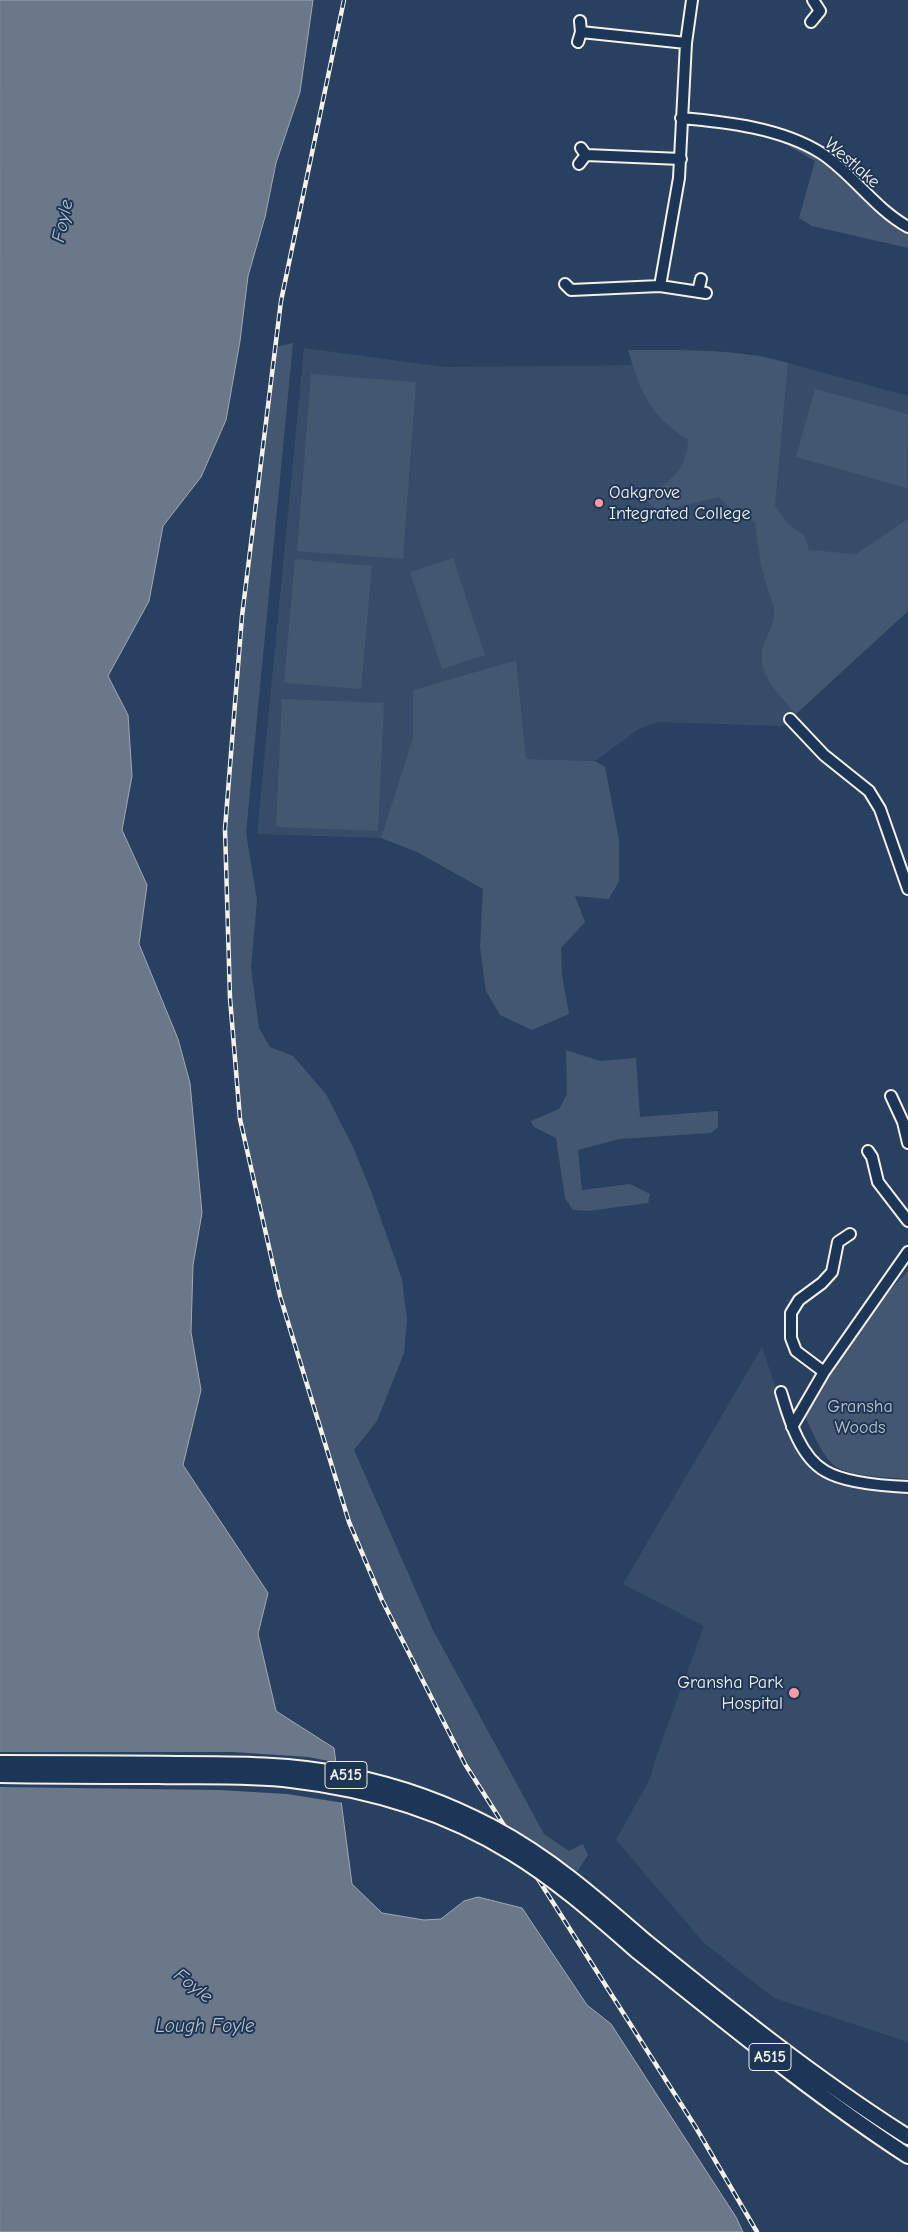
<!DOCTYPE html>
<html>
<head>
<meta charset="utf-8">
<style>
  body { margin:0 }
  canvas { display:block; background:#2a4060 }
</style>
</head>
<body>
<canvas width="908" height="2232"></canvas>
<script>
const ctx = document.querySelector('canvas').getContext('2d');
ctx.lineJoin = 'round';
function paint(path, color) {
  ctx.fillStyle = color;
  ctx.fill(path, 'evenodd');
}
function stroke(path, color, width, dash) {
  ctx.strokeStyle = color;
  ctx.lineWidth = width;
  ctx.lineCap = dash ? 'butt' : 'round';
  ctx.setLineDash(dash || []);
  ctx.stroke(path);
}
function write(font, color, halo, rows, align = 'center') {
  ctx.font = font + ' "Comic Neue",sans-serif';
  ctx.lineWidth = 4;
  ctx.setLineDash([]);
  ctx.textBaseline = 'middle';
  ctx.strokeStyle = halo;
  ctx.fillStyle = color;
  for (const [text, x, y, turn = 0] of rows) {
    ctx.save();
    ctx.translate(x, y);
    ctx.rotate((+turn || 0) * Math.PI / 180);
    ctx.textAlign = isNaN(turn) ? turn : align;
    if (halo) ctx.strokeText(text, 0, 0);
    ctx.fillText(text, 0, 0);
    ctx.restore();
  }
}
paint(new Path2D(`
  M 304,348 L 444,367 L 665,365 L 759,355 L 908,396 L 908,611 L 782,726 L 658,722 L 639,729 L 595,761 L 526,759 L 515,660 L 413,690 L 413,737 L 381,838 L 257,834 Z
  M 762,1347 L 793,1439 L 820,1474 L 882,1491 L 908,1493 L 908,2042 L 774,1998 L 704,1943 L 616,1840 L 650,1779 L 655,1760 L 704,1626 L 623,1584 Z`), '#374c69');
paint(new Path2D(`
  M 753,133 L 791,142 L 814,153 L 908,227 L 908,248 L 812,226 L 799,218 L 815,161 L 780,141 Z
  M 293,343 L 246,833 L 257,900 L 251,968 L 259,1028 L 270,1047 L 293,1056 L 326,1094 L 353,1147 L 371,1191 L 402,1279 L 407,1320 L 404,1353 L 377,1421 L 354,1450 L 433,1630 L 544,1834 L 569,1851 L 583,1844 L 588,1855 L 576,1873 L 540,1846 L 503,1823 L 435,1706 L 382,1600 L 349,1522 L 280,1296 L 240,1119 L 230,998 L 225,829 L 242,616 L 276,347 Z
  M 628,350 C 682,350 736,348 788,363 L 775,506 L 788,524 L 804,535 L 809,550 L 856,554 L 908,519 L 908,611 L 796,714 C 778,692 752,672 765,641 C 770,629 775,623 774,609 C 773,601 769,595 767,587 C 760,566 758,544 755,522 L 730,508 L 719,497 L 658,512 L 646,500 L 648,494 C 673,481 687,468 688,439 C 650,418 640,389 628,350 Z
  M 311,374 L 416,382 L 403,559 L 297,551 Z
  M 815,389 L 908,414 L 907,488 L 796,457 Z
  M 453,558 L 485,655 L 442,669 L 410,572 Z
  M 295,559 L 372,566 L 361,689 L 284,683 Z
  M 516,660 L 526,759 L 595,761 L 605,767 L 619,840 L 619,881 L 609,899 L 575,896 L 585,922 L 561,948 L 562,975 L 569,1014 L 532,1030 L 500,1015 L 486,991 L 480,947 L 483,889 L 417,852 L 381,838 L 413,737 L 413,690 Z
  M 282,699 L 384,703 L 378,831 L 276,827 Z
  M 566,1050 L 600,1061 L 636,1058 L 640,1117 L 718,1111 L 718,1127 L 711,1133 L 619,1139 L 578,1150 L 582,1190 L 630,1184 L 650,1194 L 648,1203 L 588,1211 L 573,1210 L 565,1198 L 556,1138 L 534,1127 L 531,1121 L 559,1109 L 567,1094 Z
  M 908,1271 L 908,1479 C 890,1477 850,1477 835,1466 C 822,1457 812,1430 805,1416 C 835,1359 863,1317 908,1271 Z`), '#445771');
const water = new Path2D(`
  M 0,0 L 313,0 L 300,92 L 276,163 L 265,217 L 248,276 L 240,341 L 226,420 L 201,477 L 163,526 L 149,601 L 108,676 L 128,715 L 132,776 L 122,830 L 147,885 L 139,944 L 178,1039 L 190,1083 L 202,1213 L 193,1265 L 191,1332 L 201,1390 L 183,1465 L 268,1593 L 258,1634 L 276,1711 L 334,1748 L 352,1884 L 382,1913 L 424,1920 L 441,1919 L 464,1901 L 478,1897 L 522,1908 L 587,2005 L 611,2024 L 736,2217 L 743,2232 L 0,2232 Z`);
paint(water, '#6a788a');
stroke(water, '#a1a8b0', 1);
paint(new Path2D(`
  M 0,1752 L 233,1752 L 308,1757 L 339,1763 L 344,1803 L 287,1794 L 219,1790 L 0,1787 Z`), '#2a4060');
const minor = new Path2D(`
  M 811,22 L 820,11 L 813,0
  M 581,32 L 686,43
  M 578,42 L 581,32 L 580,21
  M 681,118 C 727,122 781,128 821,153 C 853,174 874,208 908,227
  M 586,155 L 681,159
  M 579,164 L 586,155 L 581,148
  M 565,284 L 571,290 L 660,286 L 706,293
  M 660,286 L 679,178 L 686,43 L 692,0
  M 698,292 L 701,279
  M 790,719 L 824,755 L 869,791 L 880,809 L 908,889
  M 891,1096 L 903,1122 L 908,1143
  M 868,1151 L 872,1157 L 878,1182 L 908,1221
  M 824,1372 L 796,1351 L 791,1338 L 791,1313 L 799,1300 L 822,1283 L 832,1272 L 838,1242 L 850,1234
  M 781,1392 C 789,1418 799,1456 825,1471 C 845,1483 885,1486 908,1487
  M 792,1427 L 824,1372 L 908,1252`);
const highway = new Path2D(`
  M 645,1941 C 730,2010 816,2079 908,2137
  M 637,1951 C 726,2022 813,2094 908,2156`);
stroke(minor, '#f4f1e8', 14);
stroke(highway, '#f4f1e8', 18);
stroke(minor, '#1d3557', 10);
stroke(highway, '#1d3557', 14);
const rail = new Path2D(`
  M 344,0 L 281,301 L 242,616 L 225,829 L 230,998 L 240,1119 L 280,1296 L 349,1522 L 382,1600 L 465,1764 L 695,2126 L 757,2232`);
stroke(rail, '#f4f1e8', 4.5);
stroke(rail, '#1d3557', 2.5, [8]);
const highwayBridge = new Path2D(`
  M 0,1763 C 59,1763 118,1763 177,1764 C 235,1764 294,1764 350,1776 C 399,1786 447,1803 492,1827 C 549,1857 597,1899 645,1941
  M 0,1775 C 53,1776 106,1776 159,1776 C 203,1777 248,1775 291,1780 C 369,1789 446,1812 512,1853 C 558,1881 597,1916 637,1951`);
stroke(highwayBridge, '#f4f1e8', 18, []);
stroke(highwayBridge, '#1d3557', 14);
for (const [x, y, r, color] of [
  [599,503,5,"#ff9aa2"],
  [794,1693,6,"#ff9aa2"]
]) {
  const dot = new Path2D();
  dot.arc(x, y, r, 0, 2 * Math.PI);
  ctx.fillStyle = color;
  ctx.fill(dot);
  stroke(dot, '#1d3557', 2);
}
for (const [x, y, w] of [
  [346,1775,42],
  [770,2057,42]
]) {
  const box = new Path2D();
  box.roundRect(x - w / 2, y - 13.5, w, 27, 4);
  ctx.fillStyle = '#1d3557';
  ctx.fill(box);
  stroke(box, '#f4f1e8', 1);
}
write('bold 16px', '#f4f1e8', null, [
  ["A515",346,1775],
  ["A515",770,2057]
]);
write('18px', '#f4f1e8', '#1d3557', [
  ["Westlake",852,163,41]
]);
write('18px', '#f4f1e8', '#1d3557', [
  ["Oakgrove",609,493],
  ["Integrated College",609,514],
  ["Gransha Park",783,1683,"right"],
  ["Hospital",783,1704,"right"]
], 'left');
write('18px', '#bfc3c4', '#1d3557', [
  ["Gransha",860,1407],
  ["Woods",860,1428]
]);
write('italic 19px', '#bdc1c2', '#1d3557', [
  ["Foyle",63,221,-78],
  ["Foyle",193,1986,38],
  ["Lough Foyle",205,2027]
]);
</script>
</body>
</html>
